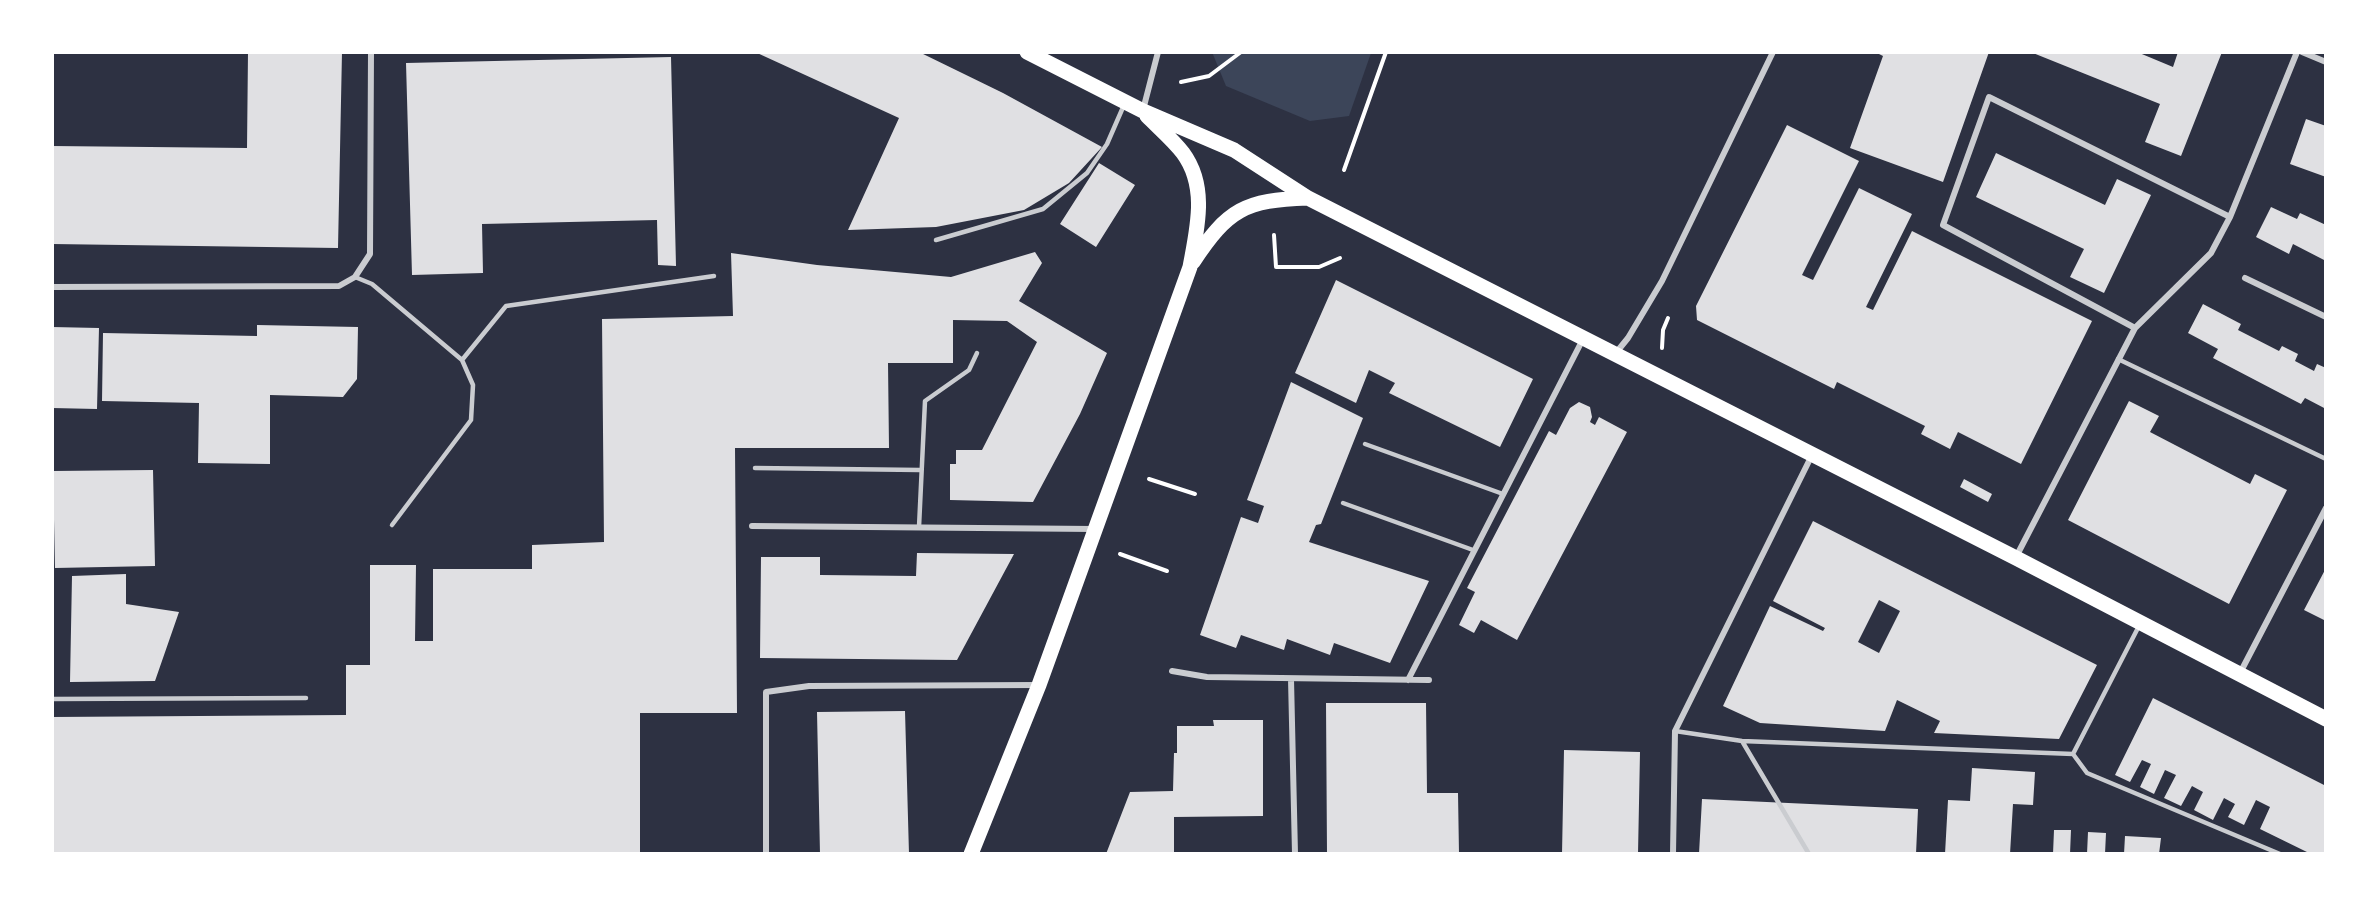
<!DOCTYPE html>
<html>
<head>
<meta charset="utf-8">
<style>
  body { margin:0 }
  #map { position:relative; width:2378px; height:906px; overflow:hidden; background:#2d3142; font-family:"Fira Sans",sans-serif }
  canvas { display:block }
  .frame { position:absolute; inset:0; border:54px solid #fff; pointer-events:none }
</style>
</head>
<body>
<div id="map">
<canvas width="2378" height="906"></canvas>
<div class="frame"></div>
</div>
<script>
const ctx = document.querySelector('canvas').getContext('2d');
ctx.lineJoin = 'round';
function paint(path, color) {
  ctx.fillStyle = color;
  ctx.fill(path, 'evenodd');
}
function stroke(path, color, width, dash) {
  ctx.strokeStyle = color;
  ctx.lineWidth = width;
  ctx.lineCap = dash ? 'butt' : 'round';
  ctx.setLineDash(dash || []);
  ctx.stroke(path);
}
paint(new Path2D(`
  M 1212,52 L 1371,53 L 1349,116 L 1310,121 L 1226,86 Z`), '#3c4559');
paint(new Path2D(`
  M 248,52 L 342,52 L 338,248 L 52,244 L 52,146 L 247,148 Z
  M 755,52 L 919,52 L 1003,93 L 1102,147 L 1069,183 L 1024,210 L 936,227 L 848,230 L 899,118 Z
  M 1875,52 L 1989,52 L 1943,182 L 1850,148 L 1883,56 Z
  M 2137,52 L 2173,67 L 2178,52 L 2222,52 L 2181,156 L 2145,142 L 2160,104 L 2033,53 Z
  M 671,57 L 676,266 L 658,265 L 657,220 L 482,224 L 483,273 L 412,275 L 406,63 Z
  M 2306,119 L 2326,126 L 2326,177 L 2290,164 Z
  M 1787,125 L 1859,161 L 1802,275 L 1813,280 L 1859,188 L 1912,214 L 1866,307 L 1873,310 L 1912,231 L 2092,321 L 2021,464 L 1958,432 L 1950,449 L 1921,434 L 1925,426 L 1837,382 L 1834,389 L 1697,320 L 1696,306 Z
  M 1996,153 L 2105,205 L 2117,179 L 2151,195 L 2104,293 L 2070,277 L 2084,249 L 1976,197 Z
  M 1099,163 L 1135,185 L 1096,247 L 1060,224 Z
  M 2271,207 L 2297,219 L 2300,213 L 2326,225 L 2326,261 L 2293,244 L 2289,254 L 2256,237 Z
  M 1035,252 L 1042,263 L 1019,301 L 1107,353 L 1080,414 L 1033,502 L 950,500 L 950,464 L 956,464 L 956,450 L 982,450 L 1037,342 L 1007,321 L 953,320 L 953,363 L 888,363 L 889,448 L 735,448 L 737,713 L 640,713 L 640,854 L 52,854 L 52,717 L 346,715 L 346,665 L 370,665 L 370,565 L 416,565 L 415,641 L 433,641 L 433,569 L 532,569 L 532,545 L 604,542 L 602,319 L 733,316 L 731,253 L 817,265 L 951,277 Z
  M 1336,280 L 1533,379 L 1500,447 L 1389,393 L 1395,383 L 1369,370 L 1356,403 L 1295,373 Z
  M 2203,304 L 2241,324 L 2238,330 L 2279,351 L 2282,346 L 2298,354 L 2295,361 L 2314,371 L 2317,364 L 2326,368 L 2326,409 L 2305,398 L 2301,404 L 2213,358 L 2218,349 L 2188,333 Z
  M 257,325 L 358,327 L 357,379 L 343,397 L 270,395 L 270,464 L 198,463 L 199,403 L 102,401 L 103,333 L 257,336 Z
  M 52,327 L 99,328 L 97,409 L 52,408 Z
  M 1291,382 L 1363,418 L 1321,524 L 1316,525 L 1309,542 L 1429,581 L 1390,663 L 1334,643 L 1330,655 L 1287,639 L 1284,650 L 1241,635 L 1236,648 L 1200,635 L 1241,517 L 1258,523 L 1264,506 L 1247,500 Z
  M 2129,401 L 2159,416 L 2150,432 L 2250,484 L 2255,474 L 2287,490 L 2229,604 L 2068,520 Z
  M 1579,402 L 1590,407 L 1592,417 L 1590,422 L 1595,425 L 1599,417 L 1627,432 L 1517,640 L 1481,620 L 1474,633 L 1459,625 L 1475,592 L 1467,588 L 1549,431 L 1556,435 L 1570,408 Z
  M 153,470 L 155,566 L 55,568 L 53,471 Z
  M 1964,479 L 1992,494 L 1988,502 L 1960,487 Z
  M 1813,521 L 2097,665 L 2059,739 L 1934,733 L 1940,721 L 1897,700 L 1885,731 L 1760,723 L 1723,706 L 1770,606 L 1823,631 L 1825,628 L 1773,601 ZM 1879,600 L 1900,611 L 1879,653 L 1858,642 Z
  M 917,553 L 1014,554 L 957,660 L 760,658 L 761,557 L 820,557 L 820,575 L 916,576 Z
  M 2326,568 L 2326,621 L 2304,610 Z
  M 126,574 L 126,604 L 179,612 L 155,681 L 70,682 L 72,576 Z
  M 2153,698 L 2326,786 L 2326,854 L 2311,854 L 2260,829 L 2270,807 L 2256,800 L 2244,825 L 2228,817 L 2235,804 L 2224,798 L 2213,820 L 2194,810 L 2203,792 L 2192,786 L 2181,806 L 2164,798 L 2176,775 L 2165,770 L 2154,794 L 2140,787 L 2151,764 L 2142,760 L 2130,782 L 2115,775 Z
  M 1326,703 L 1426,703 L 1427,793 L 1458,793 L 1459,854 L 1327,854 Z
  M 905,711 L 909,854 L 820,854 L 817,712 Z
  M 1213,720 L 1263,720 L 1263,816 L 1174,817 L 1174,854 L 1106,854 L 1130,792 L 1173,791 L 1174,753 L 1177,753 L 1177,726 L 1214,726 Z
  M 1564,750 L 1640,752 L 1638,854 L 1562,854 Z
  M 1972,768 L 2035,772 L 2033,805 L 2013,804 L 2010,854 L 1945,854 L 1948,800 L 1970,801 Z
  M 1702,799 L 1918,809 L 1916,854 L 1699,854 Z
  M 2054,830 L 2071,830 L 2070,854 L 2053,854 Z
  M 2088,832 L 2106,833 L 2105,854 L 2087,854 Z
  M 2125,836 L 2161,838 L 2159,854 L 2124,854 Z`), '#e0e0e3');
stroke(new Path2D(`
  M 1181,82 L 1209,76 L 1241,52
  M 1344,170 L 1386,52
  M 1274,235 L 1276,267 L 1319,267 L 1340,258
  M 1662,348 L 1663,330 L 1668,318
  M 1149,479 L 1195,494
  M 1120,554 L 1167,571`), '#fff', 4);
stroke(new Path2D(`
  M 936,240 L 1043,209 L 1087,173 L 1107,144 L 1124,105
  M 355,277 L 372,284 L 462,360
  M 2118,359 L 2326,459
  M 1365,444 L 1503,494
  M 755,468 L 920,470
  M 1343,503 L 1473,550
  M 392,525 L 471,420 L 473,385 L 462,360 L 506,306 L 714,276
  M 919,527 L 925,401 L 969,370 L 977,353
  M 52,699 L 306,698
  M 1675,731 L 1742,741 L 2073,754 L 2140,624
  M 1742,741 L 1809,854
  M 2073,754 L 2087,773 L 2280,854`), '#caccd0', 4.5);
stroke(new Path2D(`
  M 2302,52 L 2326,62
  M 1143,110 L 1158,52
  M 2245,278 L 2326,317
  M 52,287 L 339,286 L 355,277 L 370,254 L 371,52
  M 2135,328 L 1943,225 L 1989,97 L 2230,217
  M 1615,354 L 1628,338 L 1662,281 L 1773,52
  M 752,526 L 1094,529
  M 2016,557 L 2135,328 L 2211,253 L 2230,217 L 2297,52
  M 1172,671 L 1207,677 L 1429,680
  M 2239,675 L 2326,508
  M 1291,679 L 1295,854
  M 1408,680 L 1583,339
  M 766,854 L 766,692 L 809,686 L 1038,685
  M 1673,854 L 1675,731 L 1812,455`), '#caccd0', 6);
stroke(new Path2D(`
  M 1027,52 L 1143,111 L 1234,150 L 1308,198 L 2016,558 L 2326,719
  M 1193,262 C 1228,209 1245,200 1308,198
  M 971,854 L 1039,685 L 1190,267 C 1197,229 1208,187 1183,153 C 1173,140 1159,128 1147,116`), '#fff', 15);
</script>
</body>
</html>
